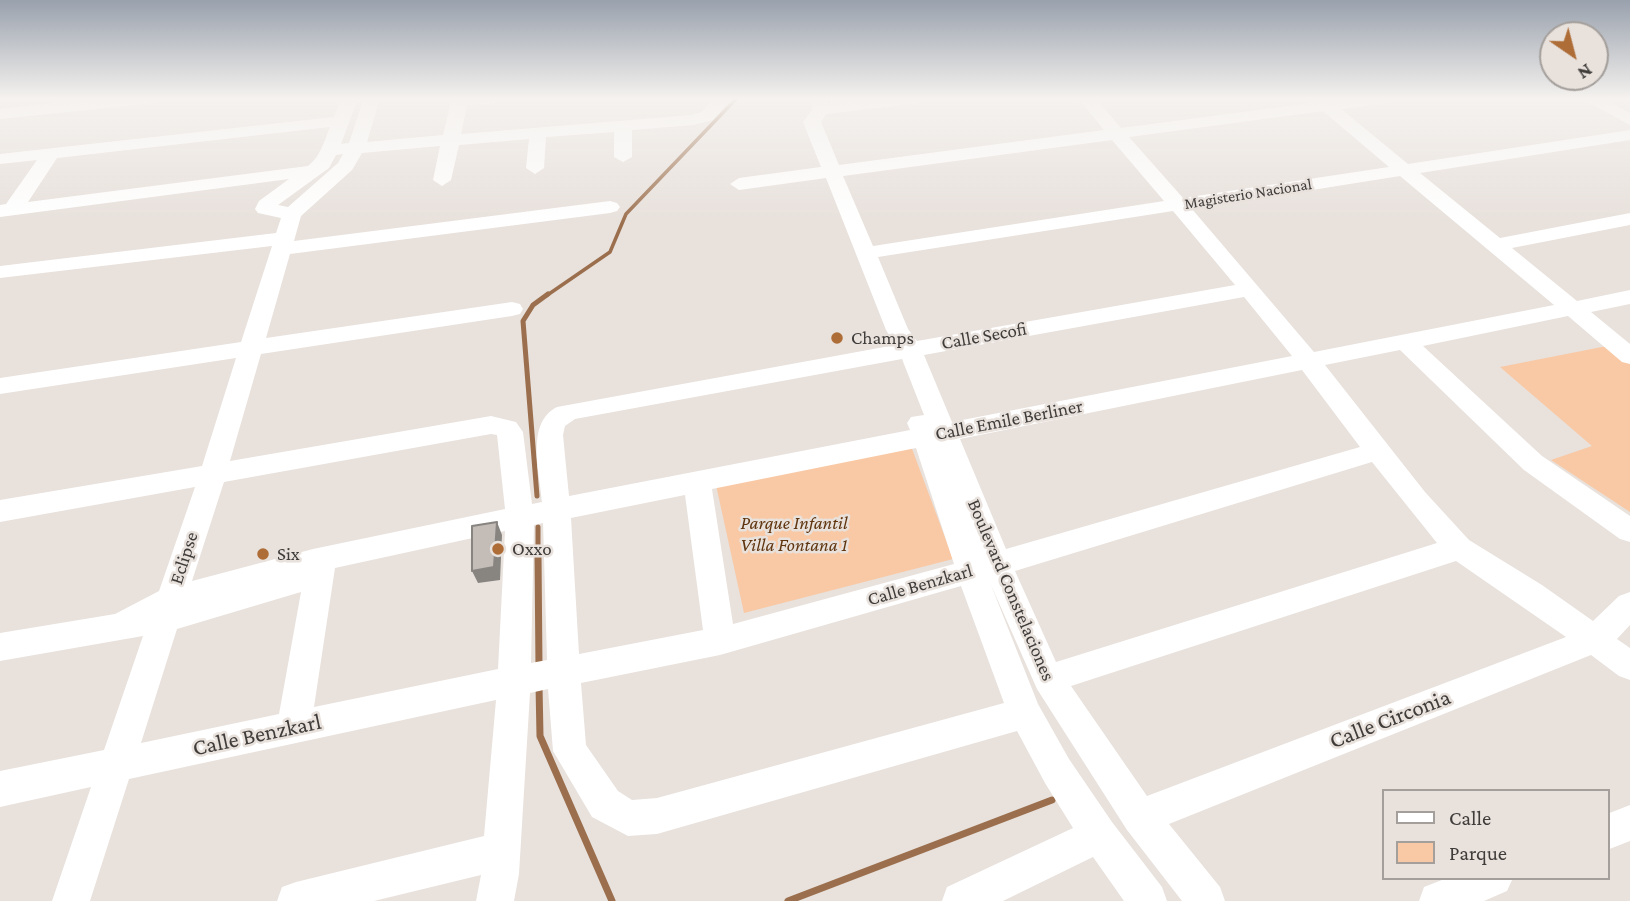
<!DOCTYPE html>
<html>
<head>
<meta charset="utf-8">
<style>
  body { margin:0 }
  #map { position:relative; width:1630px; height:901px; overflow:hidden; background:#e8e1dc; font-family:"Crimson Pro",serif }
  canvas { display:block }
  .legend { position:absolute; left:1382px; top:789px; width:228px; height:91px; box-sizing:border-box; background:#e8e1dc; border:2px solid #a49f9b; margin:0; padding:9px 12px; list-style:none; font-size:21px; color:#3f3c3a }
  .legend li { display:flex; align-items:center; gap:14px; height:35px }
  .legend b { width:35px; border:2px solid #a49f9b }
  .north { position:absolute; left:1539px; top:21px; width:70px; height:70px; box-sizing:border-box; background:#e8e1dc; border:2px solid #a49f9b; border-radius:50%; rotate:145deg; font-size:19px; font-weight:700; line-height:28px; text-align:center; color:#3f3c3a }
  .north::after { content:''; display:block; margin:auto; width:24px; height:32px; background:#ae6d37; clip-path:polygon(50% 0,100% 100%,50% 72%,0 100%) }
</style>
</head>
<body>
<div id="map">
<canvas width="1630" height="901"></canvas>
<ul class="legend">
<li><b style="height:9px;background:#fff"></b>Calle</li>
<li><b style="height:19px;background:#f9c9a5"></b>Parque</li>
</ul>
<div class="north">N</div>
</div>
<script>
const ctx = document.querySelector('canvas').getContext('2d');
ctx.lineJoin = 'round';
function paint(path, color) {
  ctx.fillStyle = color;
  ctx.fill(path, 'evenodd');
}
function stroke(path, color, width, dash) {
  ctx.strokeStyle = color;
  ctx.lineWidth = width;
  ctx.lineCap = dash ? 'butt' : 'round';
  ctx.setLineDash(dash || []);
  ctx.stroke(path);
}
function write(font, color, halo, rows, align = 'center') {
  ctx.font = font + ' "Crimson Pro",serif';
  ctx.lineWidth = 5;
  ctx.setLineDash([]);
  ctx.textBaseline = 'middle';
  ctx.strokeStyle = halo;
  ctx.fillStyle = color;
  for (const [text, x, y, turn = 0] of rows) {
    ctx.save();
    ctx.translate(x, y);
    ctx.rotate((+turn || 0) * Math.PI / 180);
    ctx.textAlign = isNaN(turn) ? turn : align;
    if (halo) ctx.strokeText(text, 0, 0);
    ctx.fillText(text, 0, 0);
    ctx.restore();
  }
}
paint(new Path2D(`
  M 1607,346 L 1630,364 L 1630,512 L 1551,460 L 1592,446 L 1500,367 Z
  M 911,446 L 953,559 L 744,613 L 716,485 Z`), '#f9c9a5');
stroke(new Path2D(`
  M 546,296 L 610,252 L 626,214 L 737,98`), '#9b6f4d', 3.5);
stroke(new Path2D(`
  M 537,496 L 523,321 L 533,305 L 548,294
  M 538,527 L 538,557`), '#9b6f4d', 5);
stroke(new Path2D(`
  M 538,555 L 539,668
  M 539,685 L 540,736 L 612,901
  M 788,901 L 1052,800`), '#9b6f4d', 7);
paint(new Path2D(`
  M 103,98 L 161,98 L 153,103 L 0,119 L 0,109 Z
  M 342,98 L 358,98 L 341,144 L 349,143 L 364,98 L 380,98 L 367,142 L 443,135 L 452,98 L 502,98 L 494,103 L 467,105 L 461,134 L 692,115 L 701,112 L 715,98 L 732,98 L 713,120 L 693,125 L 632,130 L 632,157 L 623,162 L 614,157 L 614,132 L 546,137 L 544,168 L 535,174 L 526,168 L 529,139 L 459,145 L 451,180 L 442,186 L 433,180 L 440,146 L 362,153 L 352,170 L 301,216 L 294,241 L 610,201 L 617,203 L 620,207 L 617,211 L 610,213 L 290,254 L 266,338 L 512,302 L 520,304 L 523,309 L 520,314 L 512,316 L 261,354 L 230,461 L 491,416 L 516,422 L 523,432 L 532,504 L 542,502 C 540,473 525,423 557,407 L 895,345 L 886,330 L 826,178 L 739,190 L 730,184 L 739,178 L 821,167 L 803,122 L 812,110 L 812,98 L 828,98 L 828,104 L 875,98 L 926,98 L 918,103 L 826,114 L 821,122 L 839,165 L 1104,130 L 1078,98 L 1095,98 L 1121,128 L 1312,103 L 1310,98 L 1393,98 L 1385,103 L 1341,109 L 1408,164 L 1630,130 L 1630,140 L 1420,173 L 1500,238 L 1630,213 L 1630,225 L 1512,248 L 1577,301 L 1630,290 L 1630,304 L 1591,312 L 1630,344 L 1630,364 L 1622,362 L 1568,316 L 1423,346 L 1542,456 L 1630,516 L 1630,542 L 1620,539 L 1524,470 L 1400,350 L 1325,365 L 1425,492 L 1469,540 L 1542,585 L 1593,621 L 1619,596 L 1630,592 L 1630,625 L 1617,639 L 1630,648 L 1630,680 L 1619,676 L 1591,655 L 1169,824 L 1220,887 L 1225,901 L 1182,901 L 1127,830 L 1037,689 L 991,585 L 1038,704 L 1069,759 L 1112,822 L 1162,887 L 1167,901 L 1124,901 L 1093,857 L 1003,901 L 942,901 L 947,887 L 1073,828 L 1045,783 L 1017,731 L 657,834 L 628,836 L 592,817 L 553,751 L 548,689 L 530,693 L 519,874 L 514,901 L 476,901 L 481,875 L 374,901 L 277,901 L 282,887 L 296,882 L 484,836 L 496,700 L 129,779 L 90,901 L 52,901 L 91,787 L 0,807 L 0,771 L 104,750 L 143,636 L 0,661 L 0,633 L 115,614 L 159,591 L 195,487 L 0,522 L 0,500 L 202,466 L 236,358 L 0,394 L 0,378 L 241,342 L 272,246 L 0,278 L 0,266 L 276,233 L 281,218 L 258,213 L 255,209 L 259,201 L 289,179 L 0,217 L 0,205 L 6,204 L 37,160 L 0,164 L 0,154 L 334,117 ZM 1323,111 L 1389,167 L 1183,198 L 1129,137 ZM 330,127 C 324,142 320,157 308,166 L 28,202 L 57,158 ZM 1112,140 L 1164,201 L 873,246 L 843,176 ZM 343,154 L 338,163 L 288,207 L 278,205 L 329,168 L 336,155 ZM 1400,176 L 1554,305 L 1314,352 L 1192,209 ZM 1173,211 L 1235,285 L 917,341 L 908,329 L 878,257 ZM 1244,297 L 1292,356 L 952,422 L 924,355 ZM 902,359 L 924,415 L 911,417 L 907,423 L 910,430 L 569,496 L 563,435 L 565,426 L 575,419 ZM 1302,370 L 1360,447 L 1006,549 L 960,439 ZM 491,434 L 497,435 L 505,509 L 313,549 L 192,581 L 224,482 ZM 916,448 L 954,564 L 733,624 L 712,489 ZM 1372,462 L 1437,543 L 1056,662 L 1015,571 ZM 685,495 L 703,630 L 579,654 L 571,518 ZM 543,523 L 547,660 L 531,663 L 534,525 ZM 505,531 L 498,669 L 314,707 L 335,568 ZM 1456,561 L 1566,637 L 1147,796 L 1071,686 ZM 961,586 L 1004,703 L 657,798 L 632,800 L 618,791 L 586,745 L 581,683 L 720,655 ZM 301,592 L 279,714 L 141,743 L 177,629 Z
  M 1581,98 L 1602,98 L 1630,113 L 1630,125 Z
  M 1630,805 L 1630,841 L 1607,850 L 1607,814 Z
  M 1447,878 L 1513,878 L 1507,891 L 1484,901 L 1419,901 L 1424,887 Z`), '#fff');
paint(new Path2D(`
  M 497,522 L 502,535 L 500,580 L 478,583 L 472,571 Z`), '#888480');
const building = new Path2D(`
  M 497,522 L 494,567 L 472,571 L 472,526 Z`);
paint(building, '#c3bcb7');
stroke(building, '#888480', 2);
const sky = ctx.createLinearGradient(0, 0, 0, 224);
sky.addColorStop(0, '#99a1ad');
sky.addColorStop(0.44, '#f5f2ef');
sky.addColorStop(1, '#f5f2ef00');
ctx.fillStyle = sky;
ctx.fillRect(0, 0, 1630, 224);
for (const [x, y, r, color] of [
  [837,338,7,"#ae6d37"],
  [498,549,7,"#ae6d37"],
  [263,554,7,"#ae6d37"]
]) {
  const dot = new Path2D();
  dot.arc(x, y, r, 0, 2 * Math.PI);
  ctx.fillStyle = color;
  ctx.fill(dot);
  stroke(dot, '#e8e1dc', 2.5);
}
write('16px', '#3f3c3a', '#e8e1dc', [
  ["Magisterio Nacional",1248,194,-9]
]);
write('19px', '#3f3c3a', '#e8e1dc', [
  ["Calle Secofi",984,336,-10],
  ["Calle Emile Berliner",1009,420,-11],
  ["Eclipse",184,558,-72],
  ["Calle Benzkarl",920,585,-16],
  ["Boulevard Constelaciones",1011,590,67]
]);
write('19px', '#3f3c3a', '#e8e1dc', [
  ["Champs",851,338],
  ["Oxxo",512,549],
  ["Six",277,554]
], 'left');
write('italic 19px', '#5f350f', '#e8e1dc', [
  ["Parque Infantil",794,523],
  ["Villa Fontana 1",794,545]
]);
write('23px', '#3f3c3a', '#e8e1dc', [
  ["Calle Circonia",1390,719,-21],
  ["Calle Benzkarl",257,735,-12]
]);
</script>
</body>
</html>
